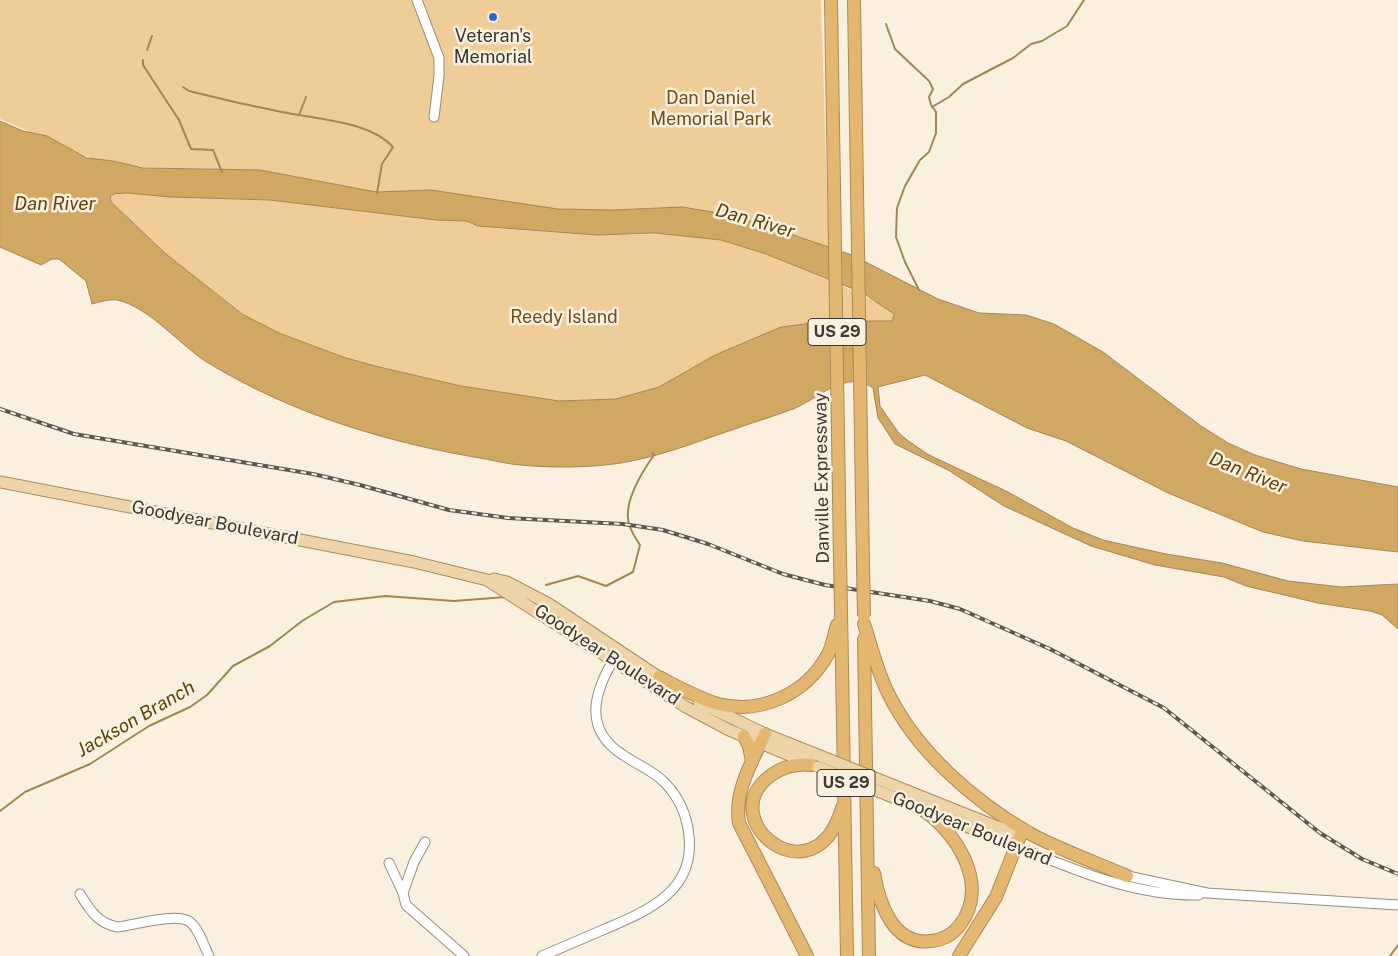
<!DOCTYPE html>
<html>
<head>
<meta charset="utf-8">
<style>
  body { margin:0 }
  canvas { display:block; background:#faf0e0 }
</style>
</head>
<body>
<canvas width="1398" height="956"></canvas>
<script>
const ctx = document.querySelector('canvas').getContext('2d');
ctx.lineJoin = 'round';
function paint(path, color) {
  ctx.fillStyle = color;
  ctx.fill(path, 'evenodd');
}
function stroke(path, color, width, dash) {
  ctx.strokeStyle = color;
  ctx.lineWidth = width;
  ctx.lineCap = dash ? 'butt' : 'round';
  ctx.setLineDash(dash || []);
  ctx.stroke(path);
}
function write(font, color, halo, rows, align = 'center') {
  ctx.font = font + ' "Public Sans",sans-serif';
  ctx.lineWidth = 5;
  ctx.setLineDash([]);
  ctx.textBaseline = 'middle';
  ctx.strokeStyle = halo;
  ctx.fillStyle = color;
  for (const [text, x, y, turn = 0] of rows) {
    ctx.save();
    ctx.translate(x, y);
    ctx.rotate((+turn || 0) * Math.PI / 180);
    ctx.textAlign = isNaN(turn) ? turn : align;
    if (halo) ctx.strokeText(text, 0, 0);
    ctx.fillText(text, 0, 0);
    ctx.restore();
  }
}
paint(new Path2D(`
  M 0,0 L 821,0 L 829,252 L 573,212 L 378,194 L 256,170 L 156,169 L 93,159 L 0,119 Z
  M 127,193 L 170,197 L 270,200 L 436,220 L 466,221 L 472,225 C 513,227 555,233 596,234 C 629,236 662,232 695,236 C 742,241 787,262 831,281 C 854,292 873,298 894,313 L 893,321 L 829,321 L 781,327 L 715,355 L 659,387 L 616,399 L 559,401 L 461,386 L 375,366 L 343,357 L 279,333 L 242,314 L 166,254 L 111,202 L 110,197 L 114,194 Z`), '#eecd99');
const water = new Path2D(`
  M 0,121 L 23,131 L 47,136 L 87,158 L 113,161 L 143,168 L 260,170 L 376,192 L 431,190 L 558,209 L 613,210 L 682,207 L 719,213 L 761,224 L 852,255 L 938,299 L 979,313 L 1026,315 L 1054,324 L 1103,352 L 1201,426 L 1228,443 L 1255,455 L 1301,469 L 1398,487 L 1398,552 L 1303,541 L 1263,532 L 1168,493 L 1066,441 L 1027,428 L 925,375 L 878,387 L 880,406 L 898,432 L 907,440 L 929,455 L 1008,492 L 1073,528 L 1103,540 L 1166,554 L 1222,563 L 1288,581 L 1341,587 L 1398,584 L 1398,629 L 1382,615 L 1370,611 L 1318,603 L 1246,586 L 1224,577 L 1155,565 L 1091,546 L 1004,506 L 948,470 L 895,444 L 878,418 L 873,388 C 846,368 817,400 793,409 C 772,417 751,423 729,431 C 694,443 658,457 621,463 C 588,468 552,468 520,465 C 505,464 489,459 474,457 C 382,441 291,413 210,364 C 181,347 150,307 117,300 C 109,299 100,302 92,304 L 86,281 L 59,259 L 52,259 L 41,265 L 0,247 ZM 127,193 L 170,197 L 270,200 L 436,220 L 466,221 L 478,226 L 597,235 L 655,233 L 721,240 L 766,254 L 863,293 L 894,314 L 892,321 L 829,321 L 781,327 L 715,355 L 659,387 L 616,399 L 559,401 L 461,386 L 375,366 L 343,357 L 279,333 L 242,314 L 166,254 L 111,202 L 110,197 L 114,194 Z`);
paint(water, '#d1a764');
stroke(water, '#a48655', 1);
stroke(new Path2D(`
  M 886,24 L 895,49 L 929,81 L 933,89 L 929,97 L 931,105 L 936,112 L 936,133 L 929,152 L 920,160 L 905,186 L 897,208 L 896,237 L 905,262 L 919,290
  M 147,50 L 152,36
  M 143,60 L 143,65 L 179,120 L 191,149 L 213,150 L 222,172
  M 183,87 L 189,91 C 220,99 251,106 282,112 C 316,119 369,121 393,147 L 382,164 L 377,193
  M 932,107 L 949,97 L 963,84 L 1013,58 L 1031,44 L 1042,41 L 1067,26 L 1084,0
  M 299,115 L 306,97
  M 546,585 L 578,576 L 606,586 L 633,572 L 640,545 C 636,539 631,531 629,524 C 623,503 642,472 654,455 L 653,453
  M 0,811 L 25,792 L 90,764 L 149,726 L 190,707 L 207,695 L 233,666 L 270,646 L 302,621 L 334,602 L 385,596 L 454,601 L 506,597
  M 1390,956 L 1398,945`), '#a48655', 2);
const minor = new Path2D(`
  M 417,0 L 439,58 L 439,76 L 434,117
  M 1016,846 C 1075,870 1134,896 1199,895
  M 389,863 L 403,893 L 406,905 L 464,956
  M 1123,875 L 1207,893 L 1398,905
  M 403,893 L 414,862 L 425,842
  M 80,894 C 90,910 98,924 118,927 C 134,925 178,912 190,922 C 199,929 204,946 209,956
  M 542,956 C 563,947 584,938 605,929 C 647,911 695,892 689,836 C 687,815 679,797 664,782 C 652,770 636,764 623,755 C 581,728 595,690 616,655`);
const major = new Path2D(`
  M 0,482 L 414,562 L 487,580 L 686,707 L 729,730 L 811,764
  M 494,579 L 507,582 L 549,604 L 666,682
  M 699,702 L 765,734 L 818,755
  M 895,786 L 1020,836
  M 895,798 L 1016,846`);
const highway = new Path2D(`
  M 831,0 L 840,559
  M 854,0 L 863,564
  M 841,609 L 847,956
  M 864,624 C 872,648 877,671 888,693 C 917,752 973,800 1029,833 C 1060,850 1095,862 1127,876
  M 864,639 L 869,956
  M 659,677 C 678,687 698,698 718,704 C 762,715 807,693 828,654 C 833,644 834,634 837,625
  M 765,734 C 752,762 734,791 739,823 L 807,956
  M 744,736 L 749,746 L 752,762
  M 813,765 C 797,763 783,766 770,776 C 712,819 814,903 842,808
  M 874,873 C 879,903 893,946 931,941 C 943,940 953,934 960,925 C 991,884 955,830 920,808
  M 959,956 L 996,897 L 1020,836`);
stroke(minor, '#968d7f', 11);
stroke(major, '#a98b5a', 13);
stroke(highway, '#a98b5a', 14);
stroke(minor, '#fff', 9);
stroke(major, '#eed4a9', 11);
stroke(highway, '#e3b76f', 12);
const rail = new Path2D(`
  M 0,409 L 74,434 L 313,474 L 360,485 L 449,510 L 508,518 L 623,524 L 663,530 L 708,544 L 783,574 L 825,585 L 930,601 L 960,609 L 1050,649 L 1164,708 L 1320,833 L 1362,859 L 1398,874`);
stroke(rail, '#5d5751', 4);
stroke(rail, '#faf0e0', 2, [5.5]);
const majorBridge = new Path2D(`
  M 818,755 L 895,786
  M 818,767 L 895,798`);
const highwayBridge = new Path2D(`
  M 840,559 L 841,609
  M 863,564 L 864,616`);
stroke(majorBridge, '#a98b5a', 13, []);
stroke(highwayBridge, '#a98b5a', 14, []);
stroke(majorBridge, '#eed4a9', 11);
stroke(highwayBridge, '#e3b76f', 12);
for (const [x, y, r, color] of [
  [493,17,5,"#216cd7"]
]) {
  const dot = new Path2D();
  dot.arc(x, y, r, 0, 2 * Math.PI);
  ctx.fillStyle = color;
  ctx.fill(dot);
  stroke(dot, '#faf0e0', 2);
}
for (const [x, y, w] of [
  [837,332,58],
  [846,783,58]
]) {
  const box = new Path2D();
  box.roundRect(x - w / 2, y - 13.5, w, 27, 4);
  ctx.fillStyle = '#faf0e0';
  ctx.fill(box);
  stroke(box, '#3c3833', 1);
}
write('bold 16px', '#3c3833', null, [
  ["US 29",837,332],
  ["US 29",846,783]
]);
write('18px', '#3c3833', '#faf0e0', [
  ["Veteran's",493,36],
  ["Memorial",493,57]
]);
write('18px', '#6d501d', '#faf0e0', [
  ["Dan Daniel",711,98],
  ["Memorial Park",711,119],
  ["Reedy Island",564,317]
]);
write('18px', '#3c3833', '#faf0e0', [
  ["Danville Expressway",822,478,-91],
  ["Goodyear Boulevard",215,523,11],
  ["Goodyear Boulevard",607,655,33],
  ["Goodyear Boulevard",972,829,22]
]);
write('italic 19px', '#5f430d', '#faf0e0', [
  ["Dan River",55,204],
  ["Dan River",755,221,16],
  ["Dan River",1248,473,22],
  ["Jackson Branch",136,719,-30]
]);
</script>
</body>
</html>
